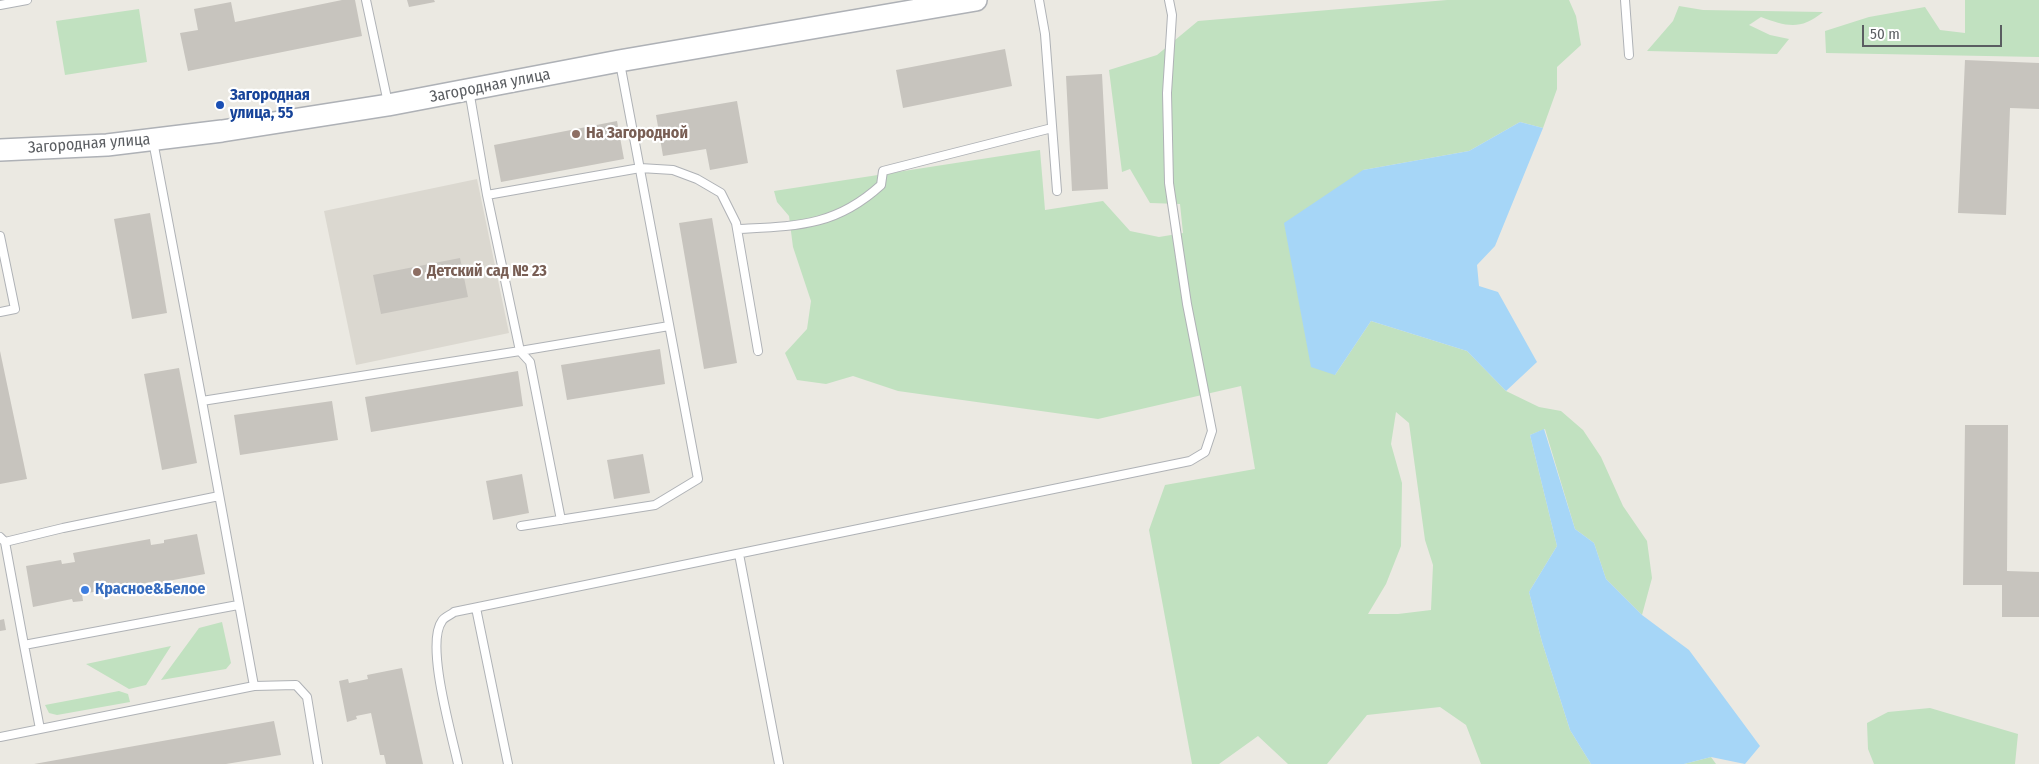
<!DOCTYPE html>
<html>
<head>
<meta charset="utf-8">
<style>
  body { margin:0 }
  #map { position:relative; width:2039px; height:764px; overflow:hidden; background:#ebe9e2; font-family:"Fira Sans Condensed",sans-serif }
  canvas { display:block }
  .scale { position:absolute; left:1862px; top:25px; width:140px; height:22px; box-sizing:border-box; border:2px solid #5a5d61; border-top:0; padding-left:6px; font-size:15px; line-height:18px; white-space:nowrap; color:#5a5d61; -webkit-text-stroke:4px #fff; paint-order:stroke }
</style>
</head>
<body>
<div id="map">
<canvas width="2039" height="764"></canvas>
<div class="scale">50 m</div>
</div>
<script>
const ctx = document.querySelector('canvas').getContext('2d');
ctx.lineJoin = 'round';
function paint(path, color) {
  ctx.fillStyle = color;
  ctx.fill(path, 'evenodd');
}
function stroke(path, color, width, dash) {
  ctx.strokeStyle = color;
  ctx.lineWidth = width;
  ctx.lineCap = dash ? 'butt' : 'round';
  ctx.setLineDash(dash || []);
  ctx.stroke(path);
}
function write(font, color, halo, rows, align = 'center') {
  ctx.font = font + ' "Fira Sans Condensed",sans-serif';
  ctx.lineWidth = 4.5;
  ctx.setLineDash([]);
  ctx.textBaseline = 'middle';
  ctx.strokeStyle = halo;
  ctx.fillStyle = color;
  for (const [text, x, y, turn = 0] of rows) {
    ctx.save();
    ctx.translate(x, y);
    ctx.rotate((+turn || 0) * Math.PI / 180);
    ctx.textAlign = isNaN(turn) ? turn : align;
    if (halo) ctx.strokeText(text, 0, 0);
    ctx.fillText(text, 0, 0);
    ctx.restore();
  }
}
paint(new Path2D(`
  M 477,179 L 509,333 L 356,365 L 324,211 Z`), '#dbd8d0');
paint(new Path2D(`
  M 1447,0 L 1569,0 L 1576,16 L 1581,45 L 1557,67 L 1557,89 L 1543,128 L 1520,122 L 1469,151 L 1363,170 L 1335,375 L 1371,321 L 1467,351 L 1506,391 L 1539,407 L 1561,411 L 1583,430 L 1601,457 L 1623,506 L 1647,541 L 1652,578 L 1642,615 L 1606,579 L 1594,543 L 1575,529 L 1545,429 L 1530,435 L 1557,546 L 1529,592 L 1542,642 L 1570,730 L 1591,764 L 1481,764 L 1466,725 L 1440,707 L 1367,715 L 1327,764 L 1288,764 L 1258,736 L 1219,764 L 1192,764 L 1149,530 L 1165,485 L 1255,469 L 1241,386 L 1098,419 L 898,391 L 853,376 L 826,384 L 797,380 L 785,353 L 807,329 L 811,301 L 793,247 L 789,216 L 777,202 L 774,191 L 1040,150 L 1045,210 L 1103,201 L 1130,231 L 1159,237 L 1183,233 L 1180,204 L 1150,203 L 1130,169 L 1122,172 L 1109,70 L 1157,55 L 1198,21 ZM 1396,412 L 1409,423 L 1425,540 L 1433,565 L 1431,610 L 1398,614 L 1368,614 L 1386,584 L 1401,546 L 1402,483 L 1391,444 Z
  M 1965,0 L 2039,0 L 2039,57 L 1826,53 L 1825,31 L 1869,17 L 1925,7 L 1940,30 L 1965,33 Z
  M 1679,6 L 1703,10 L 1823,12 C 1800,31 1786,26 1761,17 L 1749,25 L 1770,35 L 1789,39 L 1777,54 L 1647,51 L 1673,21 Z
  M 139,9 L 147,62 L 65,75 L 56,21 Z
  M 222,622 L 231,663 L 226,669 L 161,680 L 199,628 Z
  M 171,646 L 146,685 L 129,689 L 86,664 Z
  M 119,691 L 128,694 L 130,702 L 57,715 L 49,713 L 45,705 Z
  M 1930,708 L 2018,734 L 2015,764 L 1874,764 L 1868,749 L 1867,723 L 1888,712 Z
  M 1711,757 L 1716,764 L 1684,764 Z`), '#c1e1c0');
paint(new Path2D(`
  M 1520,122 L 1543,128 L 1495,246 L 1477,265 L 1479,286 L 1498,292 L 1537,362 L 1506,391 L 1467,351 L 1371,321 L 1335,375 L 1311,367 L 1284,223 L 1363,170 L 1469,151 Z
  M 1544,429 L 1575,529 L 1594,543 L 1606,579 L 1642,615 L 1689,650 L 1760,746 L 1745,764 L 1711,757 L 1684,764 L 1591,764 L 1570,730 L 1542,642 L 1529,592 L 1557,546 L 1530,435 Z`), '#a6d6f7');
paint(new Path2D(`
  M 342,0 L 355,0 L 362,36 L 188,71 L 180,33 L 198,30 L 194,9 L 231,2 L 235,22 Z
  M 407,0 L 434,0 L 435,2 L 409,7 Z
  M 1005,49 L 1012,86 L 903,108 L 896,70 Z
  M 1965,60 L 2039,63 L 2039,109 L 2010,108 L 2006,215 L 1958,213 Z
  M 1102,74 L 1108,189 L 1072,191 L 1066,76 Z
  M 737,101 L 748,163 L 710,170 L 706,149 L 663,156 L 656,115 Z
  M 617,121 L 624,159 L 501,182 L 494,145 Z
  M 150,213 L 167,313 L 132,319 L 114,219 Z
  M 712,218 L 737,363 L 704,369 L 679,223 Z
  M 460,258 L 468,297 L 381,314 L 373,275 Z
  M 660,349 L 665,384 L 567,400 L 561,365 Z
  M 0,351 L 27,479 L 0,484 Z
  M 179,368 L 197,463 L 162,470 L 144,374 Z
  M 518,371 L 523,406 L 371,432 L 365,397 Z
  M 332,401 L 338,440 L 240,455 L 234,415 Z
  M 1965,425 L 2008,425 L 2007,571 L 2039,572 L 2039,617 L 2002,617 L 2002,585 L 1963,585 Z
  M 643,454 L 650,493 L 614,499 L 607,460 Z
  M 522,474 L 529,513 L 493,520 L 486,481 Z
  M 197,534 L 205,574 L 168,581 L 168,585 L 158,587 L 157,581 L 82,594 L 83,601 L 73,602 L 72,599 L 33,607 L 26,566 L 61,560 L 62,564 L 75,562 L 73,553 L 150,539 L 151,545 L 164,543 L 164,540 Z
  M 4,619 L 6,630 L 0,631 L 0,620 Z
  M 402,668 L 423,764 L 386,764 L 384,755 L 380,755 L 371,713 L 356,716 L 357,719 L 347,722 L 339,681 L 348,679 L 349,683 L 368,679 L 367,675 Z
  M 274,721 L 281,755 L 226,764 L 34,764 Z`), '#c7c4be');
const lane = new Path2D(`
  M 366,0 L 388,103
  M 1039,0 L 1045,34 L 1057,191
  M 1625,0 L 1629,55
  M 0,5 L 27,0
  M 469,90 L 487,195 L 520,351 L 669,326
  M 153,141 L 202,401 L 520,351 L 530,362 L 561,520
  M 487,195 L 640,168 L 673,170 L 697,179 L 721,193 L 736,223 L 758,351
  M 737,229 C 796,226 835,227 881,185 L 883,171 L 1052,128
  M 0,236 L 15,309 L 0,312
  M 202,401 L 254,686 L 296,685 L 307,697 L 318,764
  M 521,526 L 655,505 L 698,479 L 620,63
  M 0,537 L 5,542 L 24,645
  M 5,542 L 63,528 L 219,496
  M 739,554 L 779,764
  M 476,608 L 508,764
  M 40,729 L 24,645 L 238,605
  M 0,737 L 254,686
  M 458,764 C 452,735 425,644 442,621 C 444,617 451,615 454,612 L 1190,461 L 1205,452 L 1212,431 L 1187,304 L 1169,183 L 1167,93 L 1172,15 L 1169,0`);
const secondary = new Path2D(`
  M 0,150 L 107,145 L 222,131 L 388,105 L 619,61 L 976,0`);
stroke(lane, '#afb2b6', 10);
stroke(secondary, '#aeb1b6', 24);
stroke(lane, '#fff', 8);
stroke(secondary, '#fff', 21);
for (const [x, y, r, color] of [
  [220,105,5,"#1a4fb4"],
  [576,134,5,"#8d6e63"],
  [417,272,5,"#8d6e63"],
  [85,590,5,"#3f7fe0"]
]) {
  const dot = new Path2D();
  dot.arc(x, y, r, 0, 2 * Math.PI);
  ctx.fillStyle = color;
  ctx.fill(dot);
  stroke(dot, '#fff', 2);
}
write('16px', '#5a5d61', '#fff', [
  ["Загородная улица",490,86,-11],
  ["Загородная улица",89,144,-4]
]);
write('bold 16px', '#164399', '#fff', [
  ["Загородная",230,96],
  ["улица, 55",230,114]
], 'left');
write('bold 16px', '#785e54', '#fff', [
  ["На Загородной",586,134],
  ["Детский сад № 23",427,272]
], 'left');
write('bold 16px', '#366cbe', '#fff', [
  ["Красное&Белое",95,590]
], 'left');
</script>
</body>
</html>
